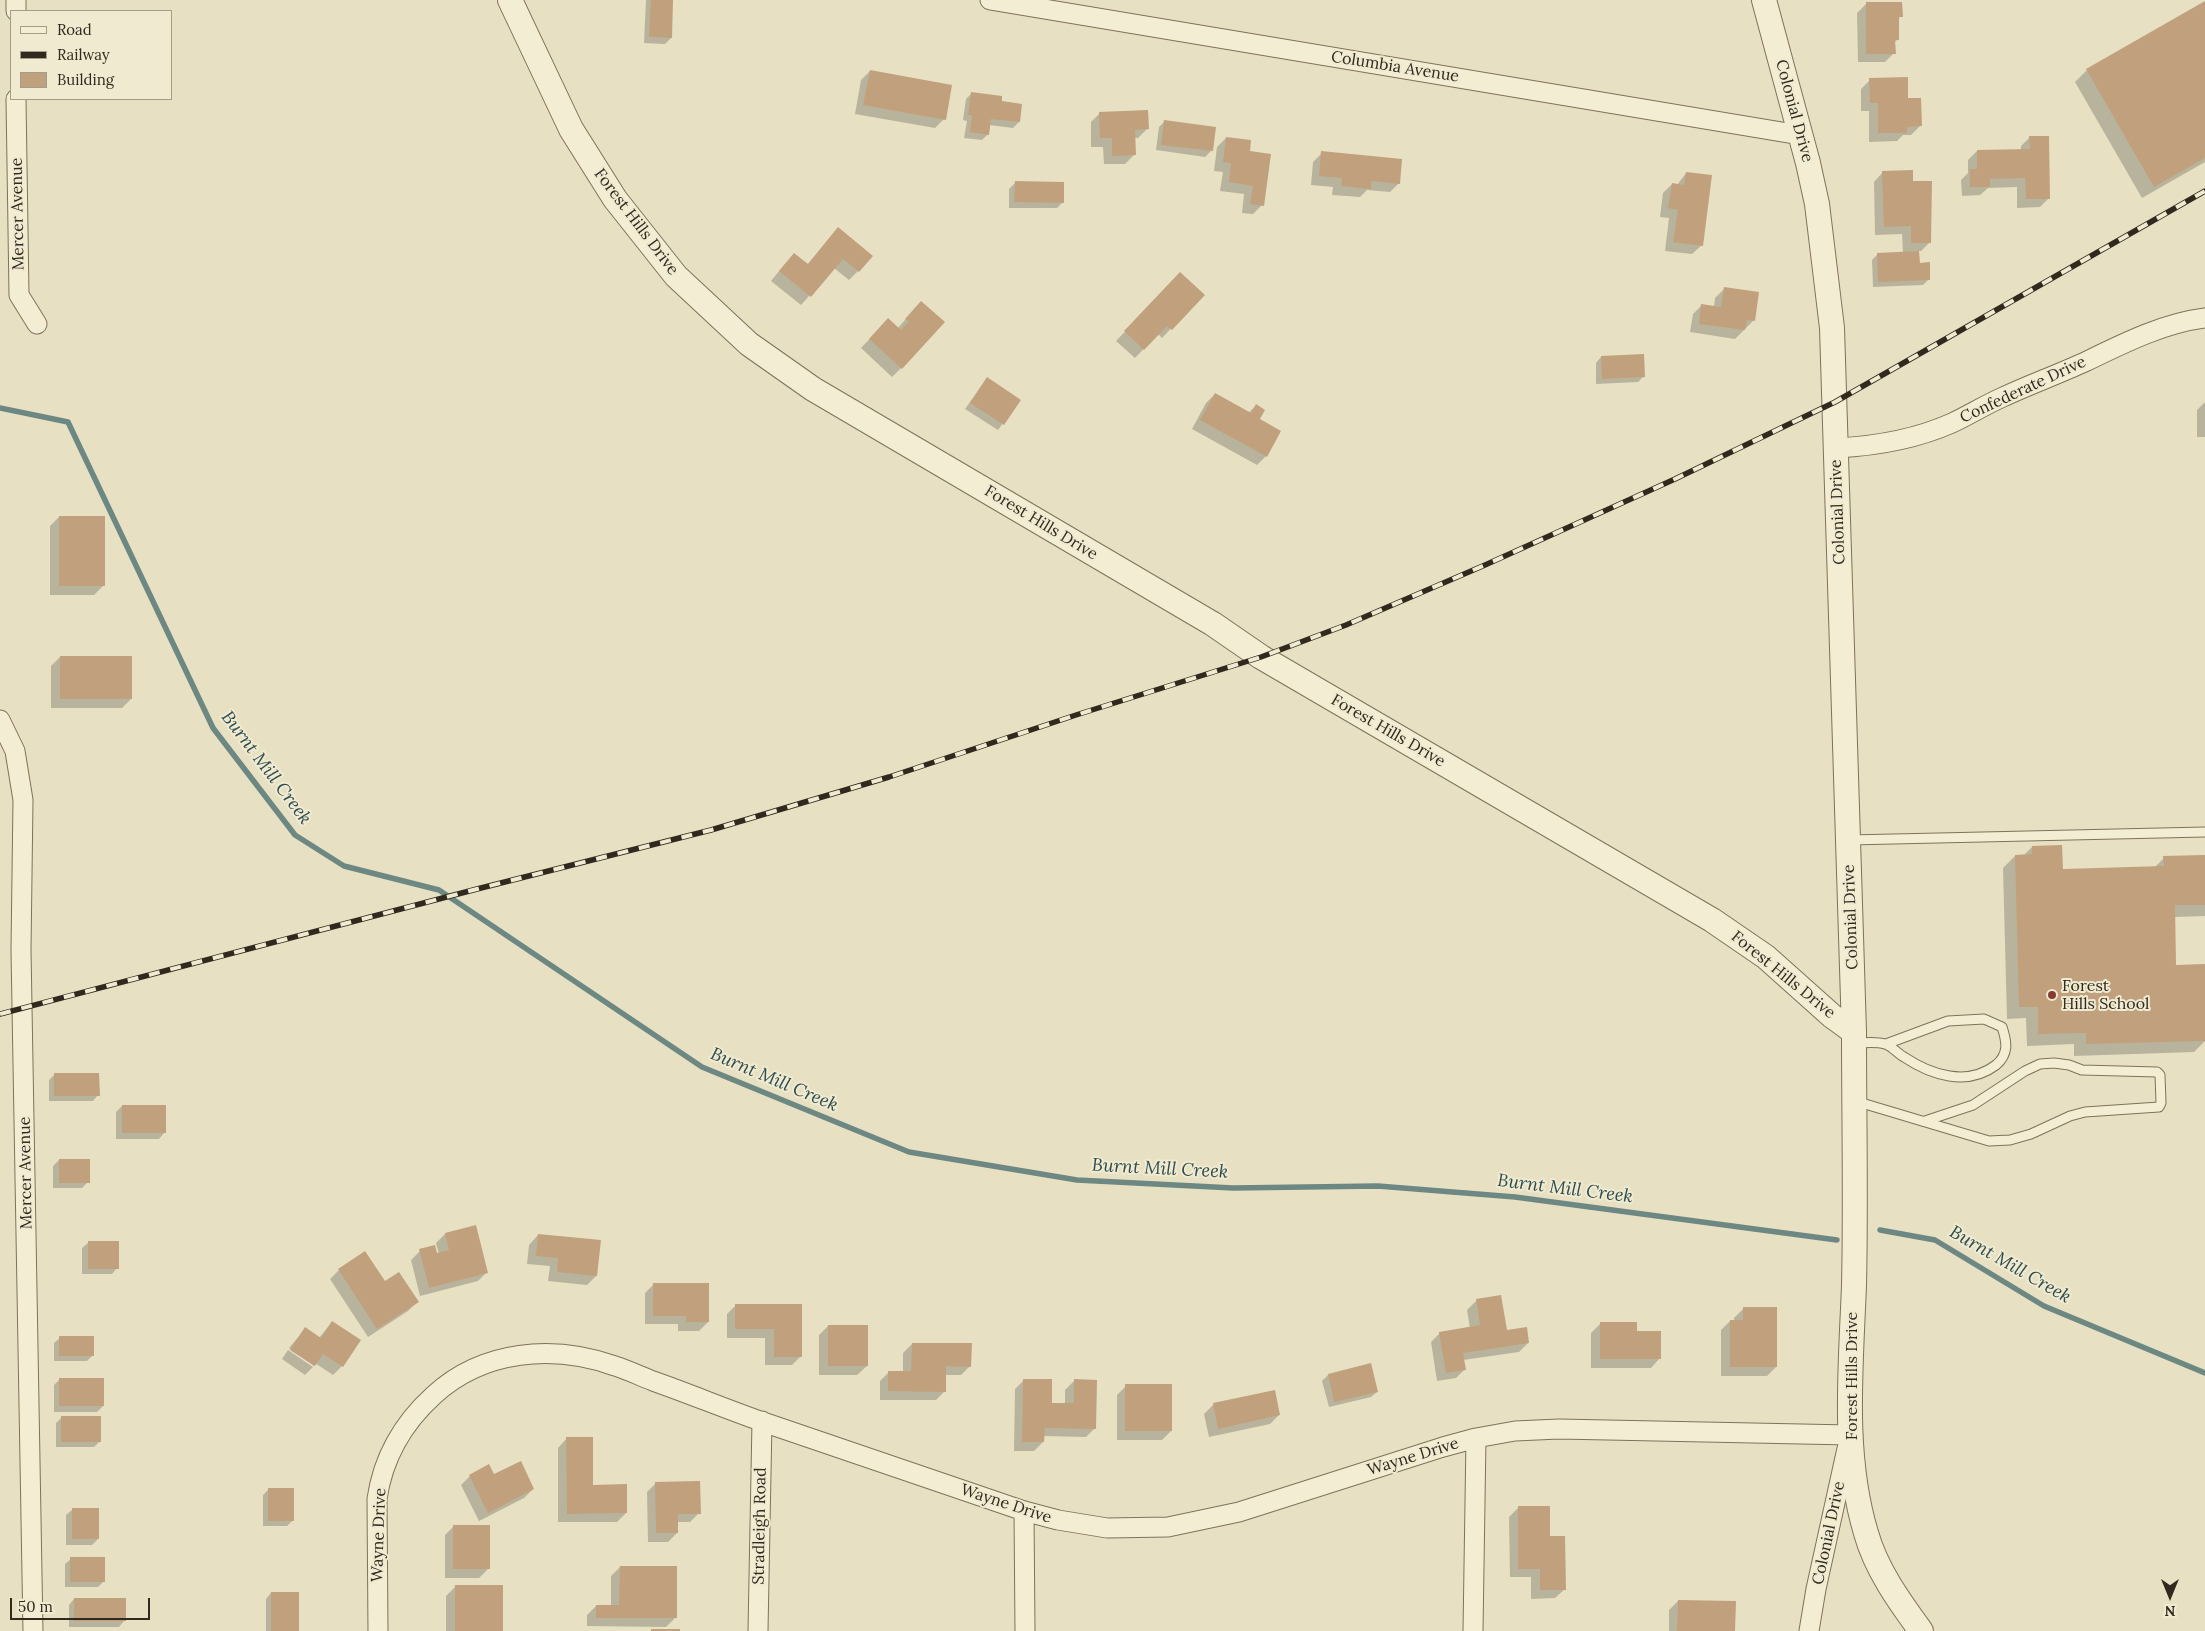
<!DOCTYPE html>
<html>
<head>
<meta charset="utf-8">
<style>
  body { margin:0 }
  #map { position:relative; width:2205px; height:1631px; overflow:hidden; background:#e7e0c3; font-family:Lora,serif }
  canvas { display:block }
  .legend { position:absolute; left:10px; top:10px; width:162px; height:90px; box-sizing:border-box; background:#f0ead1; border:1px solid #a49d89; margin:0; padding:6px 9px; list-style:none; font-size:15px; color:#31291e }
  .legend li { display:flex; align-items:center; gap:10px; height:25px }
  .legend b { width:25px; border:1px solid #a49d89 }
  .north { position:absolute; left:2145px; top:1571px; width:50px; height:50px; -webkit-text-stroke:4px #f0ead1; paint-order:stroke; rotate:180deg; font-size:14px; font-weight:700; line-height:20px; text-align:center; color:#31291e }
  .north::after { content:''; display:block; margin:auto; width:18px; height:22px; background:#31291e; clip-path:polygon(50% 0,100% 100%,50% 72%,0 100%) }
  .scale { position:absolute; left:10px; top:1598px; width:140px; height:22px; box-sizing:border-box; border:2px solid #31291e; border-top:0; padding-left:6px; font-size:15px; line-height:18px; white-space:nowrap; color:#31291e; -webkit-text-stroke:4px #f0ead1; paint-order:stroke }
</style>
</head>
<body>
<div id="map">
<canvas width="2205" height="1631"></canvas>
<ul class="legend">
<li><b style="height:6px;background:#f3edd4"></b>Road</li>
<li><b style="height:6px;background:#31291e"></b>Railway</li>
<li><b style="height:14px;background:#c0a07d"></b>Building</li>
</ul>
<div class="north">N</div>
<div class="scale">50 m</div>
</div>
<script>
const ctx = document.querySelector('canvas').getContext('2d');
ctx.lineJoin = 'round';
function paint(path, color) {
  ctx.fillStyle = color;
  ctx.fill(path, 'evenodd');
}
function stroke(path, color, width, dash) {
  ctx.strokeStyle = color;
  ctx.lineWidth = width;
  ctx.lineCap = dash ? 'butt' : 'round';
  ctx.setLineDash(dash || []);
  ctx.stroke(path);
}
function write(font, color, halo, rows, align = 'center') {
  ctx.font = font + ' Lora,serif';
  ctx.lineWidth = 4;
  ctx.setLineDash([]);
  ctx.textBaseline = 'middle';
  ctx.strokeStyle = halo;
  ctx.fillStyle = color;
  for (const [text, x, y, turn = 0] of rows) {
    ctx.save();
    ctx.translate(x, y);
    ctx.rotate((+turn || 0) * Math.PI / 180);
    ctx.textAlign = isNaN(turn) ? turn : align;
    if (halo) ctx.strokeText(text, 0, 0);
    ctx.fillText(text, 0, 0);
    ctx.restore();
  }
}
paint(new Path2D(`
  M 646,0 L 672,0 L 671,38 L 665,44 L 644,43 Z
  M 2205,2 L 2205,162 L 2142,198 L 2075,82 L 2087,70 Z
  M 1866,4 L 1901,16 L 1897,20 L 1898,39 L 1894,43 L 1894,53 L 1885,62 L 1858,62 L 1857,13 Z
  M 870,71 L 944,119 L 935,128 L 855,114 L 861,80 Z
  M 1870,80 L 1907,100 L 1920,126 L 1911,135 L 1903,135 L 1897,141 L 1869,142 L 1869,111 L 1861,111 L 1861,89 Z
  M 972,93 L 1000,102 L 1021,105 L 1019,122 L 1013,128 L 989,125 L 988,134 L 982,140 L 964,138 L 967,121 L 963,120 L 966,99 Z
  M 1100,113 L 1147,129 L 1138,138 L 1134,138 L 1134,155 L 1125,164 L 1104,164 L 1103,147 L 1091,147 L 1091,122 Z
  M 1164,122 L 1211,151 L 1205,157 L 1156,150 L 1159,127 Z
  M 2030,137 L 2049,198 L 2040,207 L 2017,208 L 2017,187 L 1988,188 L 1980,195 L 1962,196 L 1961,180 L 1968,173 L 1968,160 L 1977,151 L 2021,150 L 2021,146 Z
  M 1226,138 L 1248,152 L 1262,205 L 1253,214 L 1242,213 L 1244,194 L 1220,191 L 1223,172 L 1214,171 L 1217,147 Z
  M 1322,153 L 1399,183 L 1390,192 L 1367,190 L 1360,197 L 1332,195 L 1333,187 L 1311,185 L 1313,162 Z
  M 1883,172 L 1912,183 L 1931,182 L 1930,242 L 1921,251 L 1918,251 L 1918,264 L 1929,279 L 1923,285 L 1873,287 L 1872,260 L 1878,254 L 1903,253 L 1902,234 L 1875,235 L 1874,182 Z
  M 1686,173 L 1702,245 L 1692,254 L 1665,251 L 1669,218 L 1660,217 L 1663,193 L 1672,184 L 1677,185 Z
  M 1015,183 L 1062,203 L 1057,208 L 1009,208 L 1009,189 Z
  M 838,229 L 858,271 L 849,280 L 834,268 L 801,305 L 771,281 L 785,264 L 807,265 Z
  M 1180,274 L 1203,295 L 1162,338 L 1158,334 L 1135,358 L 1116,341 Z
  M 1724,289 L 1753,321 L 1735,339 L 1690,332 L 1693,314 L 1702,305 L 1714,307 L 1715,298 Z
  M 912,312 L 901,368 L 892,377 L 861,348 L 879,329 L 897,329 Z
  M 1601,357 L 1643,377 L 1638,382 L 1596,384 L 1596,363 Z
  M 987,378 L 1020,400 L 998,430 L 965,409 Z
  M 1215,394 L 1248,413 L 1256,406 L 1258,420 L 1280,432 L 1266,456 L 1257,465 L 1192,429 L 1206,403 Z
  M 2205,402 L 2205,437 L 2197,437 L 2197,410 Z
  M 59,517 L 104,585 L 94,595 L 50,595 L 50,526 Z
  M 60,657 L 131,699 L 122,708 L 51,708 L 51,666 Z
  M 2032,847 L 2062,870 L 2154,868 L 2164,858 L 2205,856 L 2205,916 L 2174,917 L 2175,966 L 2205,997 L 2205,1041 L 2194,1052 L 2074,1056 L 2074,1044 L 2027,1046 L 2026,1018 L 2007,1019 L 2003,868 L 2015,856 L 2024,855 Z
  M 55,1074 L 98,1095 L 93,1101 L 49,1101 L 49,1080 Z
  M 122,1106 L 164,1133 L 159,1139 L 116,1139 L 116,1112 Z
  M 59,1160 L 88,1182 L 82,1188 L 53,1188 L 53,1166 Z
  M 445,1234 L 487,1272 L 478,1281 L 420,1296 L 411,1260 L 420,1251 L 439,1254 L 436,1243 Z
  M 538,1235 L 596,1276 L 587,1285 L 548,1281 L 550,1266 L 527,1264 L 529,1245 Z
  M 88,1243 L 117,1268 L 112,1274 L 82,1274 L 82,1248 Z
  M 339,1270 L 384,1283 L 417,1302 L 408,1311 L 368,1337 L 330,1279 Z
  M 654,1284 L 708,1322 L 699,1331 L 678,1331 L 678,1324 L 645,1324 L 645,1293 Z
  M 1500,1297 L 1506,1332 L 1528,1343 L 1519,1352 L 1463,1360 L 1465,1369 L 1456,1378 L 1437,1381 L 1431,1342 L 1440,1333 L 1470,1328 L 1467,1310 L 1476,1301 Z
  M 736,1305 L 801,1305 L 801,1356 L 792,1365 L 765,1365 L 765,1338 L 727,1338 L 727,1314 Z
  M 1743,1309 L 1776,1367 L 1767,1376 L 1721,1376 L 1721,1330 L 1730,1321 L 1734,1321 L 1734,1318 Z
  M 332,1322 L 342,1366 L 333,1375 L 315,1363 L 314,1366 L 289,1348 L 305,1329 L 319,1338 Z
  M 1600,1324 L 1635,1333 L 1660,1358 L 1651,1368 L 1591,1368 L 1591,1333 Z
  M 828,1326 L 867,1366 L 857,1375 L 819,1375 L 819,1335 Z
  M 60,1338 L 93,1355 L 87,1361 L 54,1361 L 54,1343 Z
  M 912,1344 L 970,1366 L 961,1375 L 945,1375 L 945,1391 L 936,1400 L 880,1400 L 880,1381 L 889,1372 L 903,1372 L 903,1353 Z
  M 288,1350 L 313,1367 L 305,1375 L 282,1359 Z
  M 1370,1365 L 1377,1392 L 1371,1397 L 1329,1407 L 1322,1381 L 1328,1375 Z
  M 60,1379 L 103,1406 L 97,1412 L 54,1412 L 54,1385 Z
  M 1024,1380 L 1051,1404 L 1065,1404 L 1065,1390 L 1074,1381 L 1095,1428 L 1086,1437 L 1043,1436 L 1043,1442 L 1034,1451 L 1014,1451 L 1015,1389 Z
  M 1126,1386 L 1171,1431 L 1162,1440 L 1117,1440 L 1117,1395 Z
  M 1274,1392 L 1279,1415 L 1270,1424 L 1209,1437 L 1204,1414 L 1213,1405 Z
  M 62,1417 L 100,1441 L 94,1447 L 56,1447 L 56,1423 Z
  M 567,1438 L 592,1486 L 626,1513 L 617,1522 L 558,1522 L 558,1448 Z
  M 470,1476 L 493,1476 L 533,1489 L 524,1498 L 479,1521 L 461,1485 Z
  M 656,1483 L 699,1513 L 690,1522 L 677,1522 L 677,1533 L 668,1542 L 648,1542 L 647,1492 Z
  M 269,1489 L 293,1520 L 287,1526 L 263,1526 L 263,1495 Z
  M 1518,1508 L 1549,1537 L 1565,1589 L 1555,1598 L 1531,1599 L 1531,1577 L 1510,1577 L 1509,1517 Z
  M 72,1510 L 98,1539 L 92,1545 L 66,1545 L 66,1515 Z
  M 454,1526 L 488,1569 L 479,1578 L 445,1578 L 445,1535 Z
  M 71,1559 L 104,1581 L 98,1587 L 65,1587 L 65,1564 Z
  M 620,1567 L 675,1618 L 666,1627 L 587,1626 L 587,1615 L 596,1606 L 611,1606 L 611,1576 Z
  M 455,1587 L 502,1631 L 446,1631 L 446,1596 Z
  M 271,1593 L 298,1631 L 266,1631 L 266,1599 Z
  M 74,1599 L 124,1621 L 119,1627 L 69,1627 L 69,1605 Z
  M 1678,1601 L 1734,1631 L 1669,1631 L 1669,1610 Z`), '#0003');
stroke(new Path2D(`
  M 0,408 L 68,422 L 213,728 L 295,835 L 344,866 L 439,890 L 702,1067 L 909,1152 L 1077,1180 L 1233,1188 L 1378,1186 L 1515,1197 L 1837,1240
  M 1880,1230 L 1935,1240 L 2044,1306 L 2205,1373`), '#6d8783', 5.5);
paint(new Path2D(`
  M 651,0 L 673,0 L 672,38 L 649,37 Z
  M 2205,1 L 2205,158 L 2154,187 L 2086,69 Z
  M 1866,2 L 1902,2 L 1903,17 L 1899,17 L 1899,40 L 1895,40 L 1896,54 L 1866,54 Z
  M 870,70 L 952,85 L 946,120 L 863,105 Z
  M 1908,77 L 1908,98 L 1921,98 L 1922,126 L 1907,127 L 1907,133 L 1878,133 L 1878,103 L 1870,103 L 1869,78 Z
  M 971,92 L 1002,96 L 1002,101 L 1022,104 L 1020,122 L 991,119 L 989,135 L 970,132 L 972,115 L 968,115 Z
  M 1148,110 L 1149,129 L 1135,130 L 1136,155 L 1112,156 L 1112,138 L 1100,138 L 1099,112 Z
  M 1164,120 L 1216,127 L 1213,151 L 1161,145 Z
  M 2029,136 L 2049,136 L 2050,199 L 2026,199 L 2025,178 L 1990,179 L 1990,187 L 1970,187 L 1970,169 L 1977,169 L 1977,150 L 2030,149 Z
  M 1226,137 L 1251,140 L 1250,151 L 1271,154 L 1264,206 L 1250,204 L 1253,186 L 1229,182 L 1231,163 L 1223,162 Z
  M 1321,151 L 1402,159 L 1400,184 L 1371,181 L 1371,189 L 1341,186 L 1342,178 L 1319,176 Z
  M 1913,170 L 1913,181 L 1932,181 L 1931,243 L 1911,243 L 1911,226 L 1884,227 L 1882,171 Z
  M 1686,172 L 1712,175 L 1703,246 L 1673,242 L 1678,210 L 1668,208 L 1672,183 L 1684,185 Z
  M 1015,181 L 1064,182 L 1064,203 L 1014,202 Z
  M 838,227 L 873,256 L 859,272 L 843,259 L 811,297 L 779,271 L 794,253 L 808,264 Z
  M 1919,251 L 1920,263 L 1930,262 L 1930,280 L 1878,282 L 1877,253 Z
  M 1180,272 L 1205,295 L 1172,330 L 1167,326 L 1144,350 L 1124,331 Z
  M 1724,287 L 1759,292 L 1755,321 L 1747,320 L 1745,330 L 1699,324 L 1701,304 L 1721,307 Z
  M 921,301 L 945,322 L 902,369 L 869,339 L 888,318 L 901,330 L 909,321 L 905,319 Z
  M 1644,354 L 1645,377 L 1602,379 L 1601,356 Z
  M 987,377 L 1021,400 L 1004,425 L 970,403 Z
  M 1215,393 L 1251,413 L 1256,404 L 1265,410 L 1260,419 L 1281,431 L 1267,457 L 1200,420 Z
  M 59,516 L 105,516 L 105,586 L 59,586 Z
  M 60,656 L 132,656 L 132,699 L 60,699 Z
  M 2062,845 L 2063,869 L 2164,866 L 2163,856 L 2205,855 L 2205,905 L 2175,905 L 2176,965 L 2205,964 L 2205,1041 L 2086,1044 L 2086,1033 L 2038,1034 L 2038,1007 L 2019,1007 L 2015,855 L 2032,854 L 2032,846 Z
  M 54,1073 L 99,1073 L 100,1096 L 54,1096 Z
  M 122,1105 L 166,1105 L 166,1133 L 122,1133 Z
  M 59,1159 L 90,1159 L 90,1183 L 59,1183 Z
  M 476,1225 L 488,1273 L 429,1288 L 419,1249 L 435,1245 L 437,1253 L 449,1250 L 445,1233 Z
  M 538,1234 L 601,1240 L 597,1276 L 557,1272 L 558,1258 L 536,1256 Z
  M 88,1241 L 119,1241 L 119,1269 L 88,1269 Z
  M 365,1251 L 385,1281 L 399,1272 L 419,1302 L 377,1329 L 338,1269 Z
  M 653,1283 L 709,1283 L 709,1322 L 686,1322 L 686,1316 L 653,1316 Z
  M 1501,1295 L 1507,1330 L 1527,1327 L 1529,1343 L 1463,1353 L 1466,1370 L 1446,1373 L 1439,1332 L 1480,1325 L 1476,1299 Z
  M 735,1304 L 802,1304 L 802,1357 L 774,1357 L 774,1329 L 735,1329 Z
  M 1743,1307 L 1777,1307 L 1777,1367 L 1730,1367 L 1730,1320 L 1743,1320 Z
  M 332,1321 L 361,1340 L 343,1367 L 323,1354 L 315,1366 L 290,1350 L 305,1327 L 321,1338 Z
  M 1600,1322 L 1637,1322 L 1637,1331 L 1661,1331 L 1661,1359 L 1600,1359 Z
  M 828,1325 L 868,1325 L 868,1366 L 828,1366 Z
  M 59,1336 L 94,1336 L 94,1356 L 59,1356 Z
  M 912,1343 L 972,1343 L 971,1367 L 946,1366 L 946,1392 L 888,1391 L 888,1371 L 911,1371 Z
  M 1371,1363 L 1378,1392 L 1334,1402 L 1328,1374 Z
  M 59,1378 L 104,1378 L 104,1406 L 59,1406 Z
  M 1023,1379 L 1052,1379 L 1052,1403 L 1074,1403 L 1074,1379 L 1097,1380 L 1096,1429 L 1045,1428 L 1044,1442 L 1022,1442 Z
  M 1125,1384 L 1172,1384 L 1172,1431 L 1125,1431 Z
  M 1275,1390 L 1280,1415 L 1218,1429 L 1213,1403 Z
  M 61,1416 L 101,1416 L 101,1442 L 61,1442 Z
  M 566,1437 L 593,1437 L 593,1485 L 627,1484 L 627,1513 L 567,1514 Z
  M 521,1461 L 534,1489 L 488,1513 L 469,1475 L 489,1464 L 494,1474 Z
  M 700,1481 L 701,1514 L 678,1514 L 678,1533 L 656,1533 L 655,1482 Z
  M 268,1488 L 294,1488 L 294,1521 L 268,1521 Z
  M 1518,1506 L 1550,1506 L 1550,1536 L 1565,1536 L 1566,1590 L 1540,1590 L 1540,1569 L 1518,1569 Z
  M 72,1508 L 99,1508 L 99,1539 L 72,1539 Z
  M 453,1525 L 490,1525 L 490,1569 L 453,1569 Z
  M 70,1557 L 105,1557 L 105,1582 L 70,1582 Z
  M 620,1566 L 677,1566 L 677,1618 L 596,1618 L 596,1605 L 619,1605 Z
  M 455,1585 L 503,1585 L 503,1631 L 455,1631 Z
  M 271,1592 L 299,1592 L 299,1631 L 271,1631 Z
  M 74,1598 L 126,1598 L 126,1621 L 74,1621 Z
  M 1678,1600 L 1736,1601 L 1735,1631 L 1677,1631 Z
  M 651,1629 L 680,1629 L 680,1631 L 651,1631 Z`), '#c0a07d');
const service = new Path2D(`
  M 1849,840 L 2205,832
  M 1855,1043 C 1864,1043 1876,1041 1885,1044 C 1892,1046 1898,1054 1904,1057 C 1931,1075 1967,1087 1996,1065 C 2009,1054 2007,1042 2002,1027 L 1984,1019 L 1948,1021 L 1886,1044
  M 1855,1101 L 1989,1141 L 2010,1140 L 2031,1134 L 2070,1116 L 2085,1112 L 2159,1107 L 2161,1103 L 2160,1075 L 2157,1072 L 2082,1070 L 2069,1065 L 2054,1063 L 2040,1064 L 2025,1071 L 1973,1105 L 1925,1121`);
const minor = new Path2D(`
  M 16,0 L 16,11
  M 990,0 L 1800,135
  M 16,99 L 19,295 L 37,324
  M 1837,448 C 1875,446 1916,439 1952,423 C 1969,415 1985,405 2003,397 C 2031,384 2059,374 2087,361 C 2124,343 2164,323 2205,318
  M 0,720 L 15,751 L 23,800 L 21,950 L 33,1631
  M 1024,1511 L 1025,1631
  M 378,1631 L 377,1499 C 383,1458 403,1423 434,1395 C 483,1350 553,1344 615,1366 C 628,1370 640,1376 653,1381 C 690,1394 726,1409 763,1422 C 850,1452 937,1481 1024,1511 L 1058,1520 L 1107,1528 L 1168,1527 L 1239,1512 L 1443,1447 L 1476,1438 L 1515,1431 L 1559,1429 L 1850,1435 L 1816,1589 L 1809,1631
  M 758,1631 L 762,1421
  M 1473,1631 L 1476,1438`);
const tertiary = new Path2D(`
  M 510,0 L 571,129 L 615,199 L 676,276 L 749,344 L 813,389 L 1213,624 L 1261,657 L 1712,920 L 1766,957 L 1832,1016 L 1854,1032 C 1854,1116 1856,1201 1854,1285 C 1851,1367 1842,1453 1866,1533 C 1876,1569 1899,1601 1921,1631
  M 1764,0 L 1808,163 L 1817,204 L 1832,328 L 1854,1032`);
stroke(service, '#7f725c', 11);
stroke(minor, '#7f725c', 21);
stroke(tertiary, '#7f725c', 26);
stroke(service, '#f3edd4', 9);
stroke(minor, '#f3edd4', 19);
stroke(tertiary, '#f3edd4', 24);
const rail = new Path2D(`
  M 0,1014 L 477,889 L 711,830 L 889,777 L 1076,715 L 1261,657 L 1346,625 L 1485,565 L 1675,479 L 1835,402 L 2205,191`);
stroke(rail, '#31291e', 5.5);
stroke(rail, '#f0ead1', 4, [11]);
for (const [x, y, r, color] of [
  [2052,995,5,"#863c34"]
]) {
  const dot = new Path2D();
  dot.arc(x, y, r, 0, 2 * Math.PI);
  ctx.fillStyle = color;
  ctx.fill(dot);
  stroke(dot, '#f0ead1', 2);
}
write('16px', '#31291e', '#f0ead1', [
  ["Columbia Avenue",1395,67,9],
  ["Colonial Drive",1794,111,75],
  ["Mercer Avenue",18,214,-91],
  ["Forest Hills Drive",636,222,53],
  ["Confederate Drive",2023,390,-25],
  ["Colonial Drive",1838,512,-92],
  ["Forest Hills Drive",1041,523,31],
  ["Forest Hills Drive",1388,731,30],
  ["Colonial Drive",1851,917,-92],
  ["Forest Hills Drive",1783,975,39],
  ["Mercer Avenue",26,1173,-91],
  ["Forest Hills Drive",1852,1376,-90],
  ["Wayne Drive",1413,1457,-17],
  ["Wayne Drive",1006,1504,18],
  ["Stradleigh Road",760,1526,-89],
  ["Colonial Drive",1829,1533,-78],
  ["Wayne Drive",379,1535,-88]
]);
write('16px', '#31291e', '#f0ead1', [
  ["Forest",2062,986],
  ["Hills School",2062,1004]
], 'left');
write('italic 18px', '#2f4d4e', '#f0ead1', [
  ["Burnt Mill Creek",266,768,53],
  ["Burnt Mill Creek",774,1080,23],
  ["Burnt Mill Creek",1160,1169,3],
  ["Burnt Mill Creek",1565,1189,7],
  ["Burnt Mill Creek",2010,1265,30]
]);
</script>
</body>
</html>
